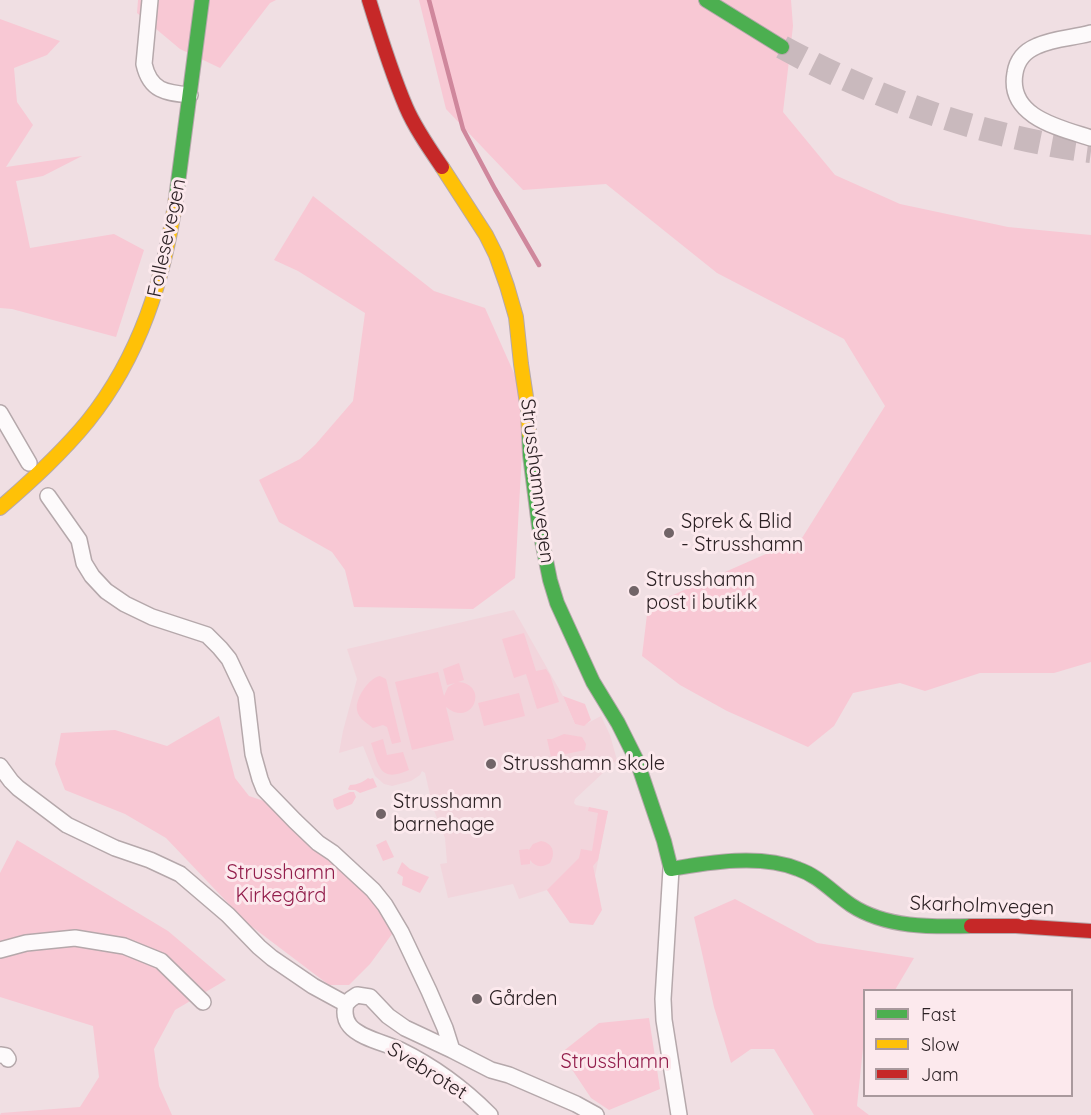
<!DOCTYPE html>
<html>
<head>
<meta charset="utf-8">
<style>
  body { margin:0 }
  #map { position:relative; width:1091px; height:1115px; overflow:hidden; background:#f0dfe3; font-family:Quicksand,sans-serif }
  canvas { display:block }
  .legend { position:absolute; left:863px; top:989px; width:210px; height:108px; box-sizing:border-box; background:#fce9ed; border:2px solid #a9999d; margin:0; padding:8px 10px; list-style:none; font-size:18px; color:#2c2124 }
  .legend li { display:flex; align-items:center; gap:12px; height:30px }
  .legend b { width:30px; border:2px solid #a9999d }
</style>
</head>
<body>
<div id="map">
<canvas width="1091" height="1115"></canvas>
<ul class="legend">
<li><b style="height:8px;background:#4caf50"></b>Fast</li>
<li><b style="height:8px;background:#ffc107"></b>Slow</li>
<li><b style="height:8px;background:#c62828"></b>Jam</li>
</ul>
</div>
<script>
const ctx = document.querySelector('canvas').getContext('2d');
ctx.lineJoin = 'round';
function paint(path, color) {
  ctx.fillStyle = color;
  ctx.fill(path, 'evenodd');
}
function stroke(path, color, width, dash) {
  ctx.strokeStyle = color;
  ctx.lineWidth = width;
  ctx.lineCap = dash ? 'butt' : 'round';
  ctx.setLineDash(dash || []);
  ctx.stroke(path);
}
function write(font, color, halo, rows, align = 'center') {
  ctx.font = font + ' Quicksand,sans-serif';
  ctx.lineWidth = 6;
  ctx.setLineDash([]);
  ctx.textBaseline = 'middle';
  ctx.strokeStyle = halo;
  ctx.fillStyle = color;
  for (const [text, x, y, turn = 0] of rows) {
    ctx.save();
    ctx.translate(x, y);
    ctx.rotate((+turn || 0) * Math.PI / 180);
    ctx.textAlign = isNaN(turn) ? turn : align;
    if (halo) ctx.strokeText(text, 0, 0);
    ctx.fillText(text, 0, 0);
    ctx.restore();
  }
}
paint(new Path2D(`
  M 514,610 L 563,696 L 575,724 L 584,725 L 601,716 L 610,735 L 617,760 L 575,799 L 574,803 L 576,805 L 608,811 L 595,876 L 601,909 L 570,923 L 547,890 L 519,899 L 513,884 L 448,898 L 440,864 L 447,863 L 445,838 L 433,808 L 425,773 L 422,771 L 420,775 L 411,781 L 392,786 L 384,784 L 375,776 L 363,746 L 339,753 L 343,731 L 357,679 L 347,649 Z`), '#f2d5dc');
paint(new Path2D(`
  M 138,0 L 276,0 L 270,3 L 220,68 L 180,49 L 137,13 Z
  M 419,0 L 791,0 L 793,26 L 783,112 L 835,175 L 900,204 L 1008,227 L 1091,235 L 1091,662 L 1054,673 L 980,673 L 925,691 L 900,683 L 853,693 L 834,726 L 808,747 L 727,711 L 680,685 L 642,656 L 648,606 L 802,538 L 885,406 L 844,339 L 717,273 L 606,184 L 523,190 L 446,109 Z
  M 0,19 L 60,41 L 47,55 L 14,68 L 17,102 L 33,125 L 6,167 L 82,156 L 43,176 L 16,181 L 30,248 L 114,234 L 144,250 L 116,337 L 12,309 L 0,308 Z
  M 313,196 L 434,291 L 485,308 L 525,398 L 515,578 L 473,609 L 354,607 L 345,570 L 332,552 L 279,522 L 259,480 L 300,459 L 315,445 L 353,401 L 365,313 L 298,271 L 274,260 Z
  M 524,633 L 536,671 L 546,669 L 550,675 L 559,702 L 537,709 L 526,674 L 514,678 L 502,639 Z
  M 459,663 L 464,680 L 458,682 C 490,684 473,729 446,707 L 454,740 L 412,750 L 395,682 L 438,672 L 444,696 L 448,687 L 455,683 L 447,685 L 443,669 Z
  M 380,676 L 386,679 L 401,742 L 392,744 L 387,727 L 383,725 L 373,728 C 367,723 358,718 357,710 C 355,698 369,678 380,676 Z
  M 519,693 L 525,716 L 484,726 L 478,703 Z
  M 563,696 L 585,704 L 591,720 L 584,726 L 575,724 Z
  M 219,716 L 235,778 L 249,796 L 264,801 L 375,899 L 395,930 L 370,964 L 349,985 L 329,985 L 247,923 L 166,838 L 125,814 L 65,790 L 55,764 L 61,733 L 115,730 L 167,746 Z
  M 564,734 L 582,737 L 586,744 L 585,750 L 551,757 L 547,739 L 552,739 Z
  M 383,739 L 387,755 L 403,752 L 409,770 C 380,783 379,767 371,743 Z
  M 368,778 L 370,779 L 373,778 L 377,787 L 360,793 L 355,790 L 349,790 L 348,789 L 350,785 C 357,785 363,782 368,778 Z
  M 350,792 L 354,792 L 356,797 L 352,804 L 337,810 L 334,806 L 333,799 Z
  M 589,807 L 608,811 L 598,860 L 593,866 L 602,910 L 593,925 L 570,923 L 547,890 L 579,858 L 581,849 L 592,851 L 598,813 L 588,811 Z
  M 17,840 L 168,931 L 226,980 L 175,1010 L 154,1049 L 159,1086 L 172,1115 L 0,1115 L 1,1113 L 80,1107 L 99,1077 L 93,1026 L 0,997 L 0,873 Z
  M 386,840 L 394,857 L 383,861 L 376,845 Z
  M 541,841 C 553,843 556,853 550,863 C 542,868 535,867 530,860 L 530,864 L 521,865 L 519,850 L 528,849 L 529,850 L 533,844 Z
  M 402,862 L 410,869 L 429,877 L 420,893 L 402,885 L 403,877 L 397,873 Z
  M 735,899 L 817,943 L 914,958 L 895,990 L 864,990 L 864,1044 L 863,1048 L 857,1106 L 869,1115 L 814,1115 L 774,1049 L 751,1049 L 731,1063 L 714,1007 L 694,917 Z
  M 649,1018 L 660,1089 L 609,1110 L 591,1098 L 561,1053 L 599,1023 Z`), '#f8c8d4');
stroke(new Path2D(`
  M 429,0 L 463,129 L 495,189 L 539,265`), '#cf879c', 4.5);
stroke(new Path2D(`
  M 782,47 C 877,99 983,137 1091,151`), '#c9b9bd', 24, [24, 12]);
const street = new Path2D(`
  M 150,0 L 144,64 C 150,91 166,93 190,95
  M 1091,33 C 1073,38 1054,38 1037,46 C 1025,51 1017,60 1015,73 C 1007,117 1060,128 1091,138
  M 0,413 L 29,463
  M 48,496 L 79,540 L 84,563 L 92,576 L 106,591 L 125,604 L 152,617 L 207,635 L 220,648 L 229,659 L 246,695 L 253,754 L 260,779 L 264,789 L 295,821 L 318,843 L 333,853 L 373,890 L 385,905 L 401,932 L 429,991 L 445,1028 L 452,1050 L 491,1070 L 509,1075 L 576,1104 L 596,1115
  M 0,766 L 11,781 L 18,788 L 67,825 L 115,848 L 150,860 L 180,874 L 228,915 L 259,947 L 272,958 L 313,986 L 346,1004
  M 671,869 L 663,999 L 664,1020 L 679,1115
  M 0,950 L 26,943 L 75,938 L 124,946 L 161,961 L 203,1002
  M 346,1004 C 344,1012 345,1020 350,1026 C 360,1038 385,1043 400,1050 C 433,1066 464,1089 490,1115
  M 346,1004 L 351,999 L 357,995 L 370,997 L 388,1016 L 405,1028 L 452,1050
  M 0,1055 L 6,1056 L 8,1059`);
const fast = new Path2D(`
  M 706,0 L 782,47
  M 176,198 L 202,0
  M 529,433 L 530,455 L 539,526 L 550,580 L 557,603 L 593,682 L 618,723 L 637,761 L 664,841 L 671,869 C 710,862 761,854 798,869 C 819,876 833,893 851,905 C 886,928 931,927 971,926`);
const slow = new Path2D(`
  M 442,167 L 486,235 L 496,255 L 507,286 L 516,317 L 521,364 L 528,410 L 529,433
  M 0,508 C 31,481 62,453 88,421 C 140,356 164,279 176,198`);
const jam = new Path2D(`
  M 369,0 C 380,36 391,72 406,107 C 415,128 429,148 442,167
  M 971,926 L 1016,926 L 1091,931`);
stroke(street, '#b5a8ab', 18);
stroke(fast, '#b5a8ab', 16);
stroke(slow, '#b5a8ab', 16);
stroke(jam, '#b5a8ab', 16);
stroke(street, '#fdfafb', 15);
stroke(fast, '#4caf50', 14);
stroke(slow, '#ffc107', 14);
stroke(jam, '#c62828', 14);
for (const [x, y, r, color] of [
  [669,533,6,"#716467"],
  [634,591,6,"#716467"],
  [491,764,6,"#716467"],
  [381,814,6,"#716467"],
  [477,999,6,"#716467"]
]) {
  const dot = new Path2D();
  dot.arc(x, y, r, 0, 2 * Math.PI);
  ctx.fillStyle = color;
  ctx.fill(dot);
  stroke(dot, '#fce9ed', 2);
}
write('20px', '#2c2124', '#fce9ed', [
  ["Follesevegen",167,238,-78],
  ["Strusshamnvegen",537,481,83],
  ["Skarholmvegen",982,906,2],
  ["Svebrotet",427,1071,32]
]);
write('20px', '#2c2124', '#fce9ed', [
  ["Sprek & Blid",681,522],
  ["- Strusshamn",681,545],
  ["Strusshamn",646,580],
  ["post i butikk",646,603],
  ["Strusshamn skole",503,764],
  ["Strusshamn",393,802],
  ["barnehage",393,825],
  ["Gården",489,999]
], 'left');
write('20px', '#921d4b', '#fce9ed', [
  ["Strusshamn",281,873],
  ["Kirkegård",281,896],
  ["Strusshamn",615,1062]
]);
</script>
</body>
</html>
